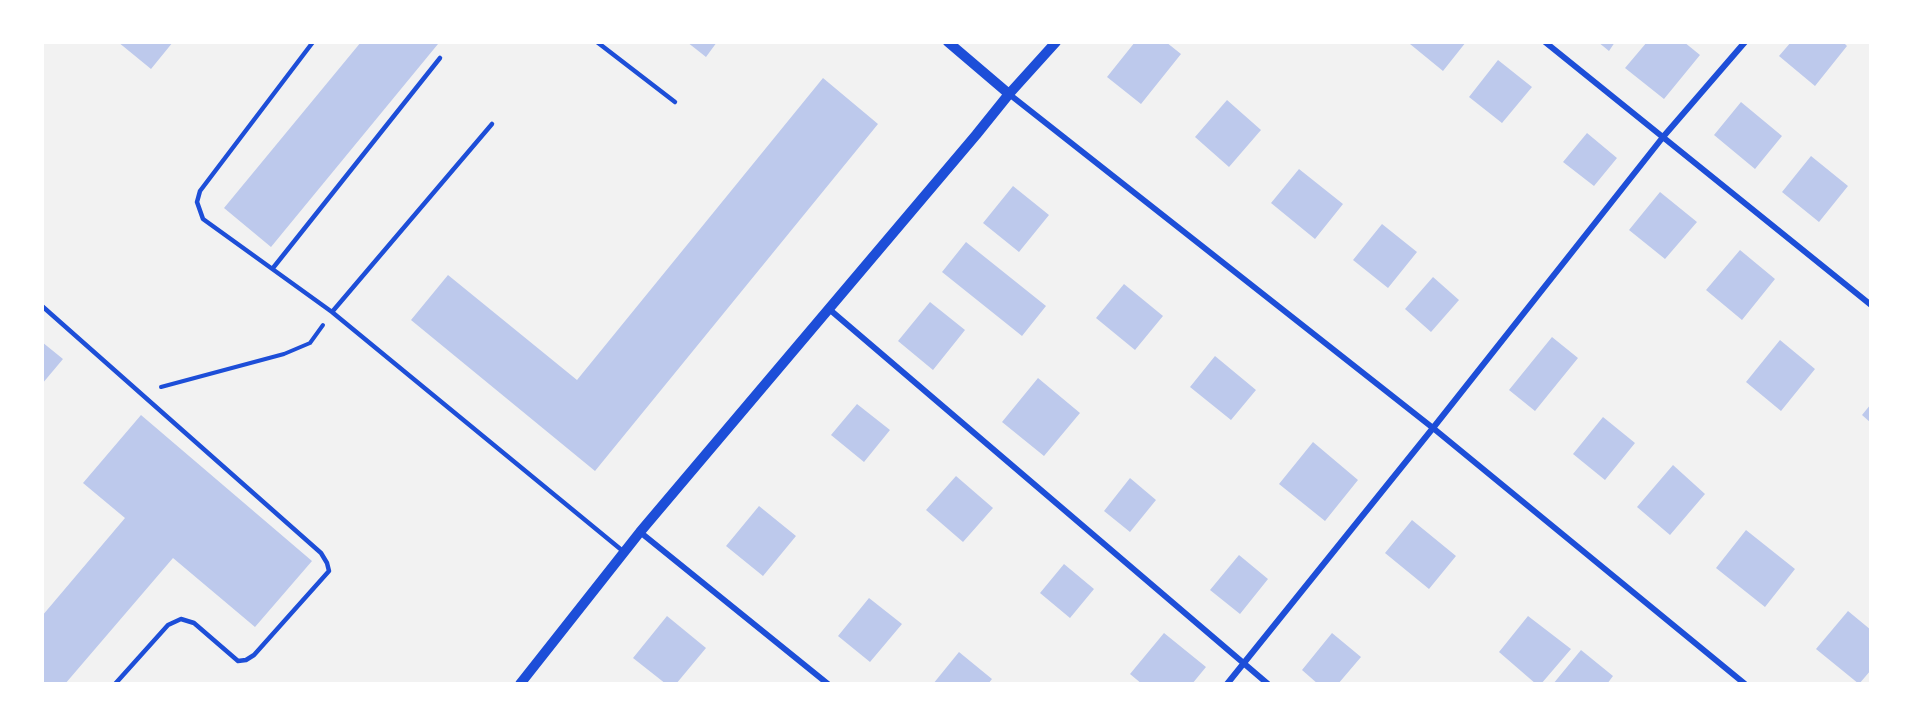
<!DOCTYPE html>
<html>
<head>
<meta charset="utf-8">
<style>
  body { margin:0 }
  #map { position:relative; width:1913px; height:726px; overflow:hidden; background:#f2f2f2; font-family:Raleway,sans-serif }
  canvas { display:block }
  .frame { position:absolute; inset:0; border:44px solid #fff; pointer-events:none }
</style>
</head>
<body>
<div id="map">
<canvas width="1913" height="726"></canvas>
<div class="frame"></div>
</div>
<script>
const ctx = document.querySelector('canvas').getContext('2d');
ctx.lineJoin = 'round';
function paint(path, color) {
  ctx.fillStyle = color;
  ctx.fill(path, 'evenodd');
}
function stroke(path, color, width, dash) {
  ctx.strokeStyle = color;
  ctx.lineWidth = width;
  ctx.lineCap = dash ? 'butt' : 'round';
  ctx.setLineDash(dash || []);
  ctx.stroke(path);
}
paint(new Path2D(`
  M 118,42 L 173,42 L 151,69 Z
  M 361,42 L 435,42 L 438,44 L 271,247 L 224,208 Z
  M 687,42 L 717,42 L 706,57 Z
  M 1135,42 L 1166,42 L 1181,54 L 1141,104 L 1107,77 Z
  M 1412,42 L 1466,42 L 1443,71 L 1410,44 Z
  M 1598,42 L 1615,42 L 1609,51 Z
  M 1647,42 L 1684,42 L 1700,55 L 1664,99 L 1625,68 Z
  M 1791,42 L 1843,42 L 1847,46 L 1815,86 L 1779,56 Z
  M 1498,60 L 1532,87 L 1502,123 L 1469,97 Z
  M 823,78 L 878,124 L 595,471 L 411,320 L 448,275 L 577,380 Z
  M 1227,100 L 1261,130 L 1229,167 L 1195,137 Z
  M 1741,102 L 1782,136 L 1755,169 L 1714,135 Z
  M 1587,133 L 1617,158 L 1594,186 L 1563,162 Z
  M 1811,156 L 1848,186 L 1819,222 L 1782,192 Z
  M 1299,169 L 1343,204 L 1315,239 L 1271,203 Z
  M 1013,186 L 1049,215 L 1019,252 L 983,223 Z
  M 1660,192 L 1697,222 L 1665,259 L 1629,230 Z
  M 1382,224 L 1417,252 L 1388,288 L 1353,260 Z
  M 966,242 L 1046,306 L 1022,336 L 942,272 Z
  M 1740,250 L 1775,279 L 1742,320 L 1706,290 Z
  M 1433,277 L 1459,300 L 1431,332 L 1405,309 Z
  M 1124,284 L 1163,316 L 1135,350 L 1096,318 Z
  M 930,302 L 965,330 L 933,370 L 898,341 Z
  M 1552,337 L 1578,358 L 1535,411 L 1509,390 Z
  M 1780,340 L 1815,369 L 1781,411 L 1746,382 Z
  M 42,342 L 63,359 L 42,384 Z
  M 1215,356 L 1256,390 L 1231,420 L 1190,387 Z
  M 1038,378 L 1080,413 L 1044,456 L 1002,422 Z
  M 857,404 L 890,430 L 864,462 L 831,435 Z
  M 1871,404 L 1871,423 L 1862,415 Z
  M 141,415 L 312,561 L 255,627 L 173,558 L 65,684 L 42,684 L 42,616 L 125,518 L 83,483 Z
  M 1603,417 L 1635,443 L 1605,480 L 1573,454 Z
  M 1313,442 L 1358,480 L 1325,521 L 1279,484 Z
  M 1673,465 L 1705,494 L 1670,535 L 1637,507 Z
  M 956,476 L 993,508 L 963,542 L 926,510 Z
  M 1130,478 L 1156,500 L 1130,532 L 1104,511 Z
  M 759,506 L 796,536 L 763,576 L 726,546 Z
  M 1412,520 L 1456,556 L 1429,589 L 1385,553 Z
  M 1746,530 L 1795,569 L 1765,607 L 1716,568 Z
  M 1239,555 L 1268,579 L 1240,614 L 1210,590 Z
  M 1064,564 L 1094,589 L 1070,618 L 1040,593 Z
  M 869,598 L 902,624 L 870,662 L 838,636 Z
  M 1848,611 L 1871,630 L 1871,670 L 1859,684 L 1816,649 Z
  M 667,616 L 706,648 L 676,684 L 666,684 L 633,658 Z
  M 1528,616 L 1571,649 L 1541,684 L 1536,684 L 1499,652 Z
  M 1164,633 L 1206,667 L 1192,684 L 1142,684 L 1130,674 Z
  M 1332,633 L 1361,657 L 1338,684 L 1318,684 L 1302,670 Z
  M 1581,650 L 1613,676 L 1607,684 L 1553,684 Z
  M 959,652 L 992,679 L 988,684 L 933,684 Z`), '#bdc9ec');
stroke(new Path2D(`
  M 161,387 L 284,354 L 310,343 L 323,325`), '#1d4ed8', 4);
stroke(new Path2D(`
  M 313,42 L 200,191 L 197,202 L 203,219 L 332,312 L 624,552
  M 597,42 L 675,102
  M 273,268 L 440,58
  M 42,306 L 321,553 L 327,563 L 329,571 L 254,655 L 246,660 L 238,661 L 194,623 L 181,619 L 168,625 L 115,684
  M 332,312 L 492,124`), '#1d4ed8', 4.5);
stroke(new Path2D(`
  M 1545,42 L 1871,305
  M 1009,94 L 1433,428 L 1745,684
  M 829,309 L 1268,684
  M 640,532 L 828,684
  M 1227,684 L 1433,428 L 1663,137 L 1745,42`), '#1d4ed8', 6);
stroke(new Path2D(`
  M 948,42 L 1009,94
  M 520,684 L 640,532 L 976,135 L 1009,94 L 1056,42`), '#1d4ed8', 10);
</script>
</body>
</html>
